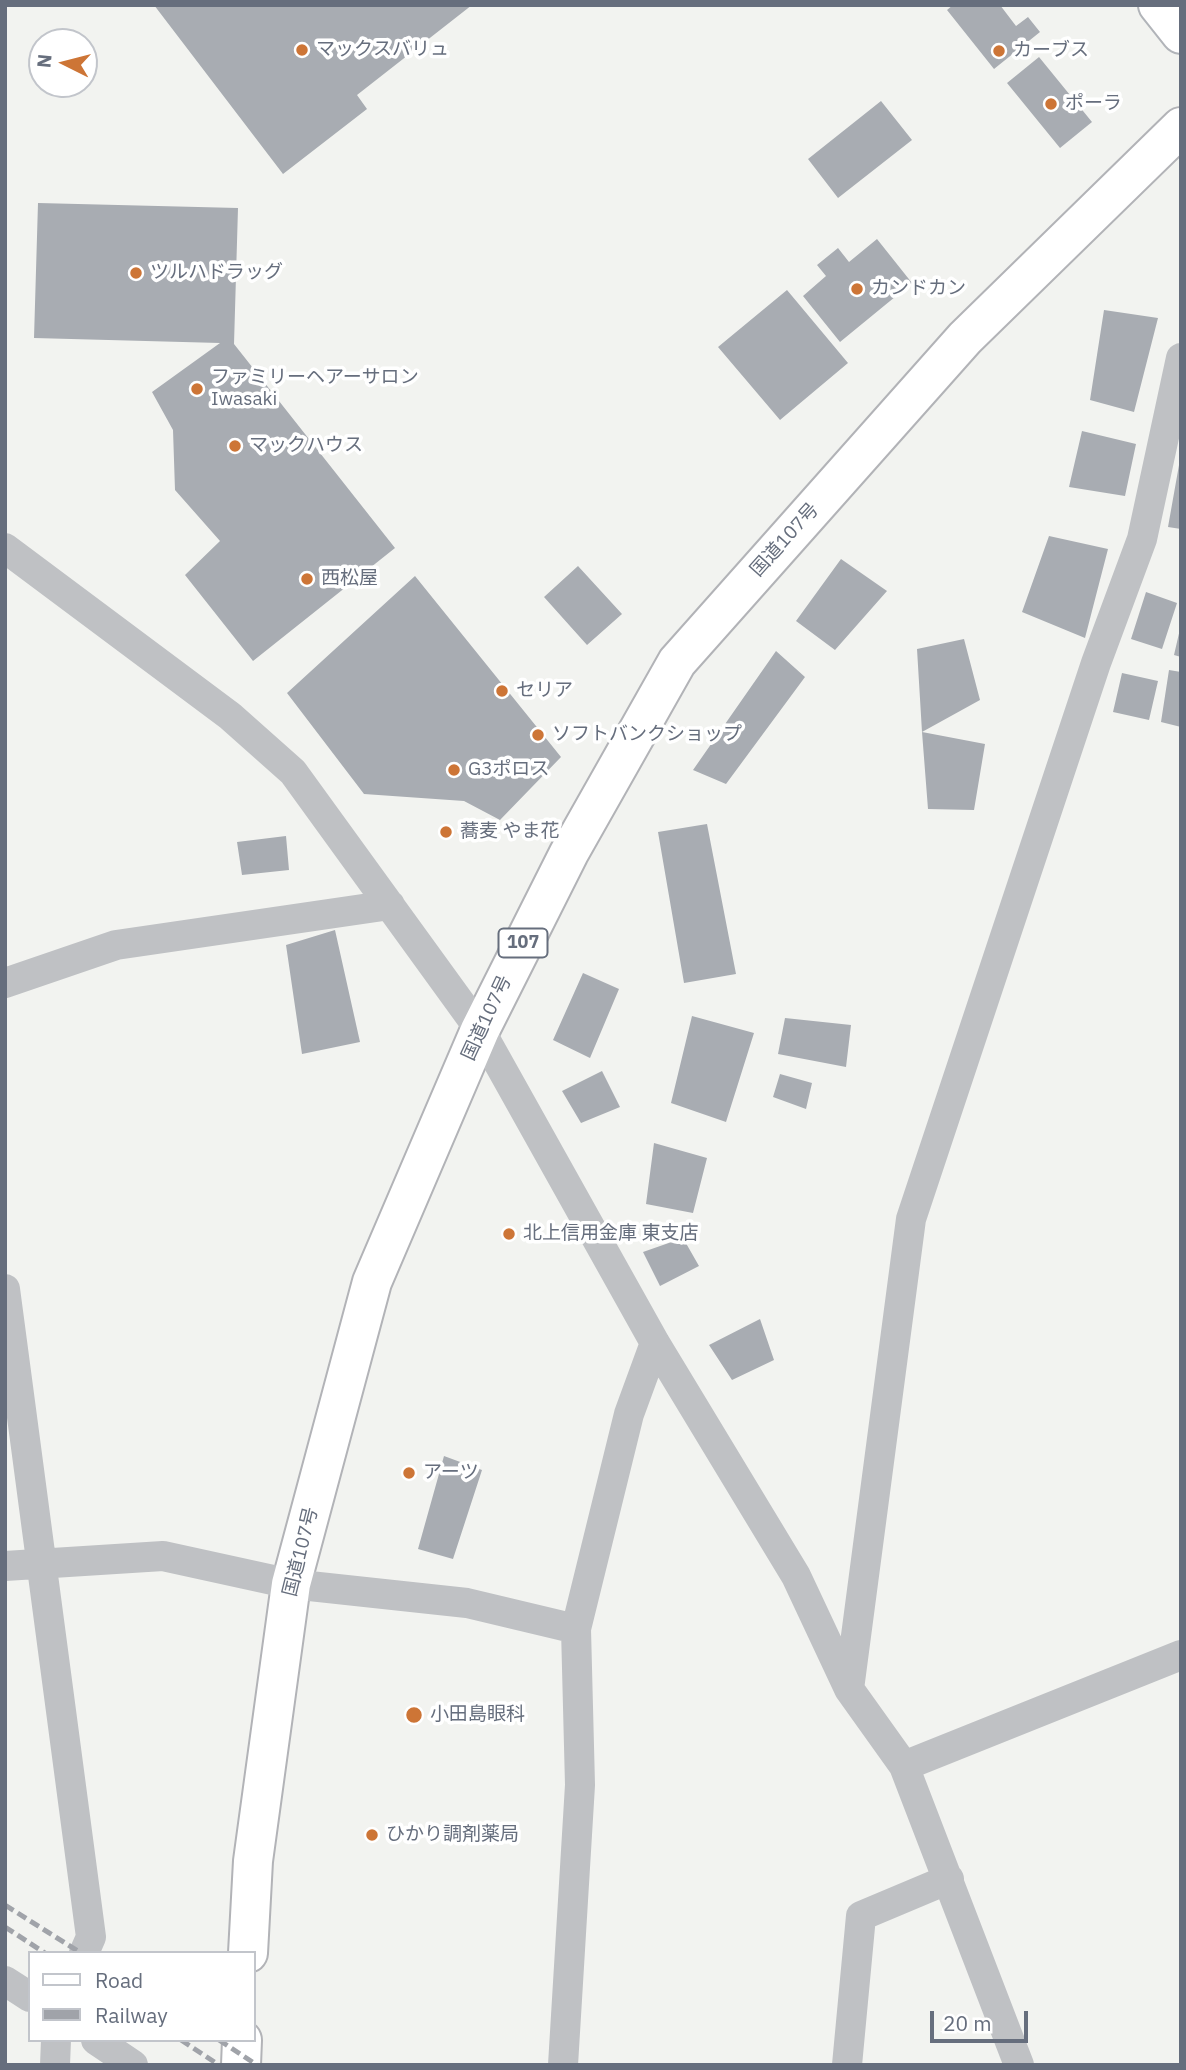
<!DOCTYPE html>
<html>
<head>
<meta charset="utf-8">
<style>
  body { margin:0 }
  #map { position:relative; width:1186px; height:2070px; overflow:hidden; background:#f2f3f0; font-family:"IBM Plex Sans",sans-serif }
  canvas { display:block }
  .frame { position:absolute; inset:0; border:7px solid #666e7d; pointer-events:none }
  .legend { position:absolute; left:28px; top:1951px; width:228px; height:91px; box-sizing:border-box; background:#fff; border:2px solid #c2c5cb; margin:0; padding:9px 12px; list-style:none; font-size:21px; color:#666e7d }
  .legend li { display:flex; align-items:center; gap:14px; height:35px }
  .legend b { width:35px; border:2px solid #c2c5cb }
  .north { position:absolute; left:28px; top:28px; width:70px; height:70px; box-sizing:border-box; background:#fff; border:2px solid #c2c5cb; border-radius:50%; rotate:276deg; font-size:19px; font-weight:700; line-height:28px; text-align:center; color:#666e7d }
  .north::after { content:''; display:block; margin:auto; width:24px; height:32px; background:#cd7536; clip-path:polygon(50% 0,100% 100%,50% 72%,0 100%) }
  .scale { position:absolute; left:930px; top:2011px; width:98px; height:32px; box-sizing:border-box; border:4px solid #666e7d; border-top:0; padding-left:9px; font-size:21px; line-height:24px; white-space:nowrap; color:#666e7d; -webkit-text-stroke:5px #fff; paint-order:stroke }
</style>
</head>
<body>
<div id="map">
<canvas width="1186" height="2070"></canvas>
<div class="frame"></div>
<ul class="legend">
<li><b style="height:9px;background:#fff"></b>Road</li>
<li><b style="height:9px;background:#a0a3a9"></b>Railway</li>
</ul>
<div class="north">N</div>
<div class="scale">20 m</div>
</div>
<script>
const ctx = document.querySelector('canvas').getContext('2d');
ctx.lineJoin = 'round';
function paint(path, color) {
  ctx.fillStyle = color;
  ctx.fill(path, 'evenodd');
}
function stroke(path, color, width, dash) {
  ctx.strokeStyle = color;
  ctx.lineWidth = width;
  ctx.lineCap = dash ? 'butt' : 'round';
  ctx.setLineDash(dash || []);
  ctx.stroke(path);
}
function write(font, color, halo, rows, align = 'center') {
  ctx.font = font + ' "IBM Plex Sans","Noto Sans JP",sans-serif';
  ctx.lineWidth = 7;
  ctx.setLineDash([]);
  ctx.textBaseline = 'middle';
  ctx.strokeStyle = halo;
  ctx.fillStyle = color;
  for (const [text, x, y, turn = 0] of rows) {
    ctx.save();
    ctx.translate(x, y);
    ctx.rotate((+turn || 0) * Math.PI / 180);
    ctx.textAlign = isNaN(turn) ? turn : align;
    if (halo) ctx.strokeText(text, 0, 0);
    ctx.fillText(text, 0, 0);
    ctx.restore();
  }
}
paint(new Path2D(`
  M 154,5 L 472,5 L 357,95 L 367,109 L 283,174 Z
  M 953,5 L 1000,5 L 1016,26 L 1028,17 L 1040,32 L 994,69 L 947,10 Z
  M 1039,57 L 1092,122 L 1060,148 L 1007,83 Z
  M 881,101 L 912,140 L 838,198 L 808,159 Z
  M 38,203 L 238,208 L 234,344 L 395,548 L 253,661 L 185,575 L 220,541 L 175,490 L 173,430 L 152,392 L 220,343 L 34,338 Z
  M 877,239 L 912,283 L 840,342 L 803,296 L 826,276 L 817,265 L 838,248 L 849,262 Z
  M 787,290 L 848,363 L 780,420 L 718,347 Z
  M 1104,310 L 1158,318 L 1134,412 L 1090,400 Z
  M 1082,431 L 1136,444 L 1125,496 L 1069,487 Z
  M 1179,465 L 1181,465 L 1181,529 L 1168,527 Z
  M 1049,536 L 1108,549 L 1085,638 L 1022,612 Z
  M 841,559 L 887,591 L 835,650 L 796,621 Z
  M 578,566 L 622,614 L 587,645 L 544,597 Z
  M 415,576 L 561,757 L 500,820 L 464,801 L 364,794 L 287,693 Z
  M 1146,592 L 1177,603 L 1162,649 L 1131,639 Z
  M 1180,629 L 1181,629 L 1181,657 L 1174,655 Z
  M 964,639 L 980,700 L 922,732 L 917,649 Z
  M 776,651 L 805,677 L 726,784 L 693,770 Z
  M 1169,670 L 1181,672 L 1181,727 L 1161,722 Z
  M 1122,673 L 1158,681 L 1149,720 L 1113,712 Z
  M 922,732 L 985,744 L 974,810 L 928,809 Z
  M 707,824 L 736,974 L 684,983 L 658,832 Z
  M 286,836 L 289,870 L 242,875 L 237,842 Z
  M 335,930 L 360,1042 L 302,1054 L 286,945 Z
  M 583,973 L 619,989 L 590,1058 L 553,1040 Z
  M 692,1016 L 754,1033 L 726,1122 L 671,1103 Z
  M 785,1018 L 851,1025 L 846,1067 L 778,1054 Z
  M 602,1071 L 620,1107 L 581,1123 L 562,1091 Z
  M 780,1074 L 812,1083 L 806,1109 L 773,1097 Z
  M 654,1143 L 707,1158 L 693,1213 L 646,1204 Z
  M 683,1238 L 699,1266 L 660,1286 L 643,1252 Z
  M 760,1319 L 774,1360 L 732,1380 L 709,1345 Z
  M 444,1456 L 482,1470 L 453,1559 L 418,1549 Z`), '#a8acb2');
const secondary = new Path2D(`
  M 1158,5 L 1181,34`);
const highway = new Path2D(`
  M 248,1953 L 253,1861 L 291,1584 L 372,1282 L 480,1030 L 569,853 L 677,662 L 965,338 L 1181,127
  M 241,2065 L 242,2040`);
stroke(secondary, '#b1b4b9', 42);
stroke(highway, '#b2b3b7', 42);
stroke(new Path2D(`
  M 5,548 L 230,716 L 293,772 L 480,1030 L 655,1343 L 796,1576 L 849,1689 L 904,1766 L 1019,2065
  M 5,983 L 116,945 L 390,905
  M 5,1289 L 91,1937 L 84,1953
  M 5,1566 L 163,1556 L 291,1584 L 467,1603 L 576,1629
  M 849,1689 L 911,1219 L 1096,663 L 1142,539 L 1181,358
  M 904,1766 L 1181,1655
  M 5,1981 L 30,1997
  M 96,2040 L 133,2065
  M 55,2065 L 56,2040
  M 563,2065 L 580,1785 L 576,1629 L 629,1414 L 655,1343
  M 847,2065 L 861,1916 L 949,1879`), '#bfc1c4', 30);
stroke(secondary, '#fff', 38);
stroke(highway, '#fff', 38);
stroke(new Path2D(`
  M 5,1905 L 81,1953
  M 5,1927 L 45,1953
  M 181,2040 L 219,2065
  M 219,2040 L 257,2065`), '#a0a3a9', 5, [10, 5]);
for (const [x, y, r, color] of [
  [302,50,7,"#cd7536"],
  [999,51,7,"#cd7536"],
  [1051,104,7,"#cd7536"],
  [136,273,7,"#cd7536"],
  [857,289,7,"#cd7536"],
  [197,389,7,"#cd7536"],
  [235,446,7,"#cd7536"],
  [307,579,7,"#cd7536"],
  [502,691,7,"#cd7536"],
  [538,735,7,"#cd7536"],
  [454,770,7,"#cd7536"],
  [446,832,7,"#cd7536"],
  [509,1234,7,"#cd7536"],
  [409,1473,7,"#cd7536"],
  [414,1715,9,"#cd7536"],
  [372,1835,7,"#cd7536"]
]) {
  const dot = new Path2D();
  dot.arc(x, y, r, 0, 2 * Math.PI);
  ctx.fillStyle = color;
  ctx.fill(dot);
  stroke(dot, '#fff', 2.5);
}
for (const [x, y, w] of [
  [523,943,49]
]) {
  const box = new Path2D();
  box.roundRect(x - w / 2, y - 14.5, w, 29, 5);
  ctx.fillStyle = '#fff';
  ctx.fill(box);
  stroke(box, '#666e7d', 2);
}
write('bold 18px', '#666e7d', null, [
  ["107",523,943]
]);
write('19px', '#666e7d', '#fff', [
  ["マックスバリュ",316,50],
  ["カーブス",1013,51],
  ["ポーラ",1065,104],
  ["ツルハドラッグ",150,273],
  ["カンドカン",871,289],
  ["ファミリーヘアーサロン",211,378],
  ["Iwasaki",211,400],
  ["マックハウス",249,446],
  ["西松屋",321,579],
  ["セリア",516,691],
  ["ソフトバンクショップ",552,735],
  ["G3ポロス",468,770],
  ["蕎麦 やま花",460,832],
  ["北上信用金庫 東支店",523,1234],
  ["アーツ",423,1473],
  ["小田島眼科",430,1715],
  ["ひかり調剤薬局",386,1835]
], 'left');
write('19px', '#666e7d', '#fff', [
  ["国道107号",785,540,-48],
  ["国道107号",487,1018,-65],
  ["国道107号",301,1552,-76]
]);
</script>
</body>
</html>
